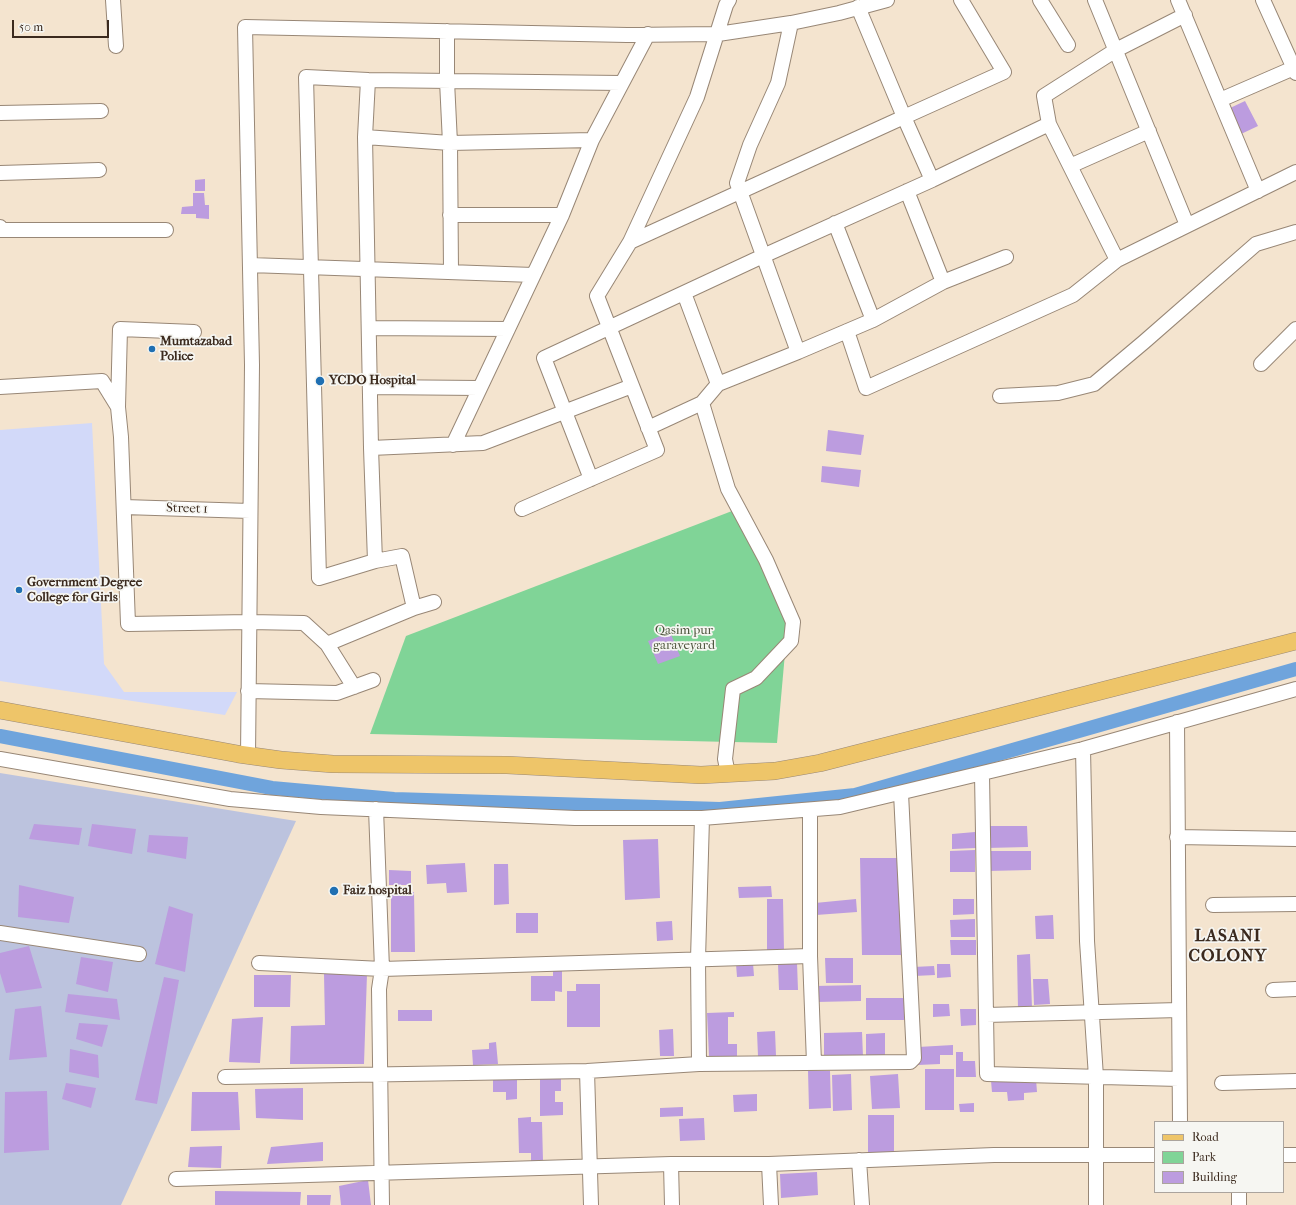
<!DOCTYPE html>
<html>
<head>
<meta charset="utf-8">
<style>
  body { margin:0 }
  #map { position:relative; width:1296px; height:1205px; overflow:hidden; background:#f4e4cf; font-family:"IM FELL French Canon",serif }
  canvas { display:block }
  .legend { position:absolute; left:1154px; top:1121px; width:130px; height:72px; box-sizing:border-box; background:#f6f6f2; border:1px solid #aba49d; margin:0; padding:5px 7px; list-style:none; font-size:12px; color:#3b2a1e }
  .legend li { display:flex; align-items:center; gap:8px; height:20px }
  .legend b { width:20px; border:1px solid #aba49d }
  .scale { position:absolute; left:12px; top:20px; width:97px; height:18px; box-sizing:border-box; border:2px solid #3b2a1e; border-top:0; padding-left:5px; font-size:12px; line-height:14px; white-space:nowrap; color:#3b2a1e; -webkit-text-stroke:3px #f6f6f2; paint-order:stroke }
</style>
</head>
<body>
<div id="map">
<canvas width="1296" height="1205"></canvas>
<ul class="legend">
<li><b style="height:5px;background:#eec569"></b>Road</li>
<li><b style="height:11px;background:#80d497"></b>Park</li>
<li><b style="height:11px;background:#bc9cdf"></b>Building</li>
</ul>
<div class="scale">50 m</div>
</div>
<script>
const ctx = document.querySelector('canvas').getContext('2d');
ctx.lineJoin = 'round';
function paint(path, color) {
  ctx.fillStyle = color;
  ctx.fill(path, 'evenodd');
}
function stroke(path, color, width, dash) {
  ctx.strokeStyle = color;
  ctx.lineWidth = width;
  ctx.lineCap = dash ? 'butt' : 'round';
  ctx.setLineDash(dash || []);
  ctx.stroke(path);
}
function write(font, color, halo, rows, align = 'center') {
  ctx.font = font + ' "IM FELL French Canon",serif';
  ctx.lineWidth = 3.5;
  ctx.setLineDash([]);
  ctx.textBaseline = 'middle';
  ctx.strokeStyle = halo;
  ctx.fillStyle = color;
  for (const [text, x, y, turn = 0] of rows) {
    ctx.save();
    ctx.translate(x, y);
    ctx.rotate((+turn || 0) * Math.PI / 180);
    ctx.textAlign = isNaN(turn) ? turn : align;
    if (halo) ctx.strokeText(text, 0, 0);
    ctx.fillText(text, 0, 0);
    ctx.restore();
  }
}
paint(new Path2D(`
  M 92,423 L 104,664 L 124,692 L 237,692 L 225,715 L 0,681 L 0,430 Z`), '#d2d9f9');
paint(new Path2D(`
  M 0,773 L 296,821 L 121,1205 L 0,1205 Z`), '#bcc3de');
paint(new Path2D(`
  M 732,511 L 789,608 L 777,743 L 370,734 L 406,636 Z`), '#80d497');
stroke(new Path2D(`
  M 0,736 L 272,788 L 394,799 L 720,809 L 855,795 L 1296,669`), '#6fa4dc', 14);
paint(new Path2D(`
  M 1245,101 L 1258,126 L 1241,134 L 1228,109 Z
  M 205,179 L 205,191 L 195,191 L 195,180 Z
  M 193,193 L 204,193 L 205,205 L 209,205 L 209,219 L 196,218 L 196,214 L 181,214 L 182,207 L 193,206 Z
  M 828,430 L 864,435 L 861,455 L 826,451 Z
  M 822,466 L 861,470 L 859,487 L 821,482 Z
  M 670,632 L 680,656 L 658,664 L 648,641 Z
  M 34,824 L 82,828 L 79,845 L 29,839 Z
  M 92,824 L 136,829 L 132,854 L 88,846 Z
  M 986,826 L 1027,826 L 1028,847 L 986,848 Z
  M 975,832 L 976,848 L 952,849 L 952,834 Z
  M 149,835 L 188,837 L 186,859 L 147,852 Z
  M 658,839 L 660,898 L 625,900 L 623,840 Z
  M 975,850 L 975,872 L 950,872 L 950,851 Z
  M 987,851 L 1031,851 L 1031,870 L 987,871 Z
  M 860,858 L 899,858 L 901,955 L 862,955 Z
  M 465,863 L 467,892 L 447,893 L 446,883 L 427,884 L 426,865 Z
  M 494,864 L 508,864 L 509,904 L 494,905 Z
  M 389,870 L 411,871 L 411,885 L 389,885 Z
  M 19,885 L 74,897 L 69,923 L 18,917 Z
  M 771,886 L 772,897 L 739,898 L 738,887 Z
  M 391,892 L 414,892 L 415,952 L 391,952 Z
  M 767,899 L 783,899 L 784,951 L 767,951 Z
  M 856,899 L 857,912 L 816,915 L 815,903 Z
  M 953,899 L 974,899 L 974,914 L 953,915 Z
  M 169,906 L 193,914 L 185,972 L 155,964 Z
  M 516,913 L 538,913 L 538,933 L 516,933 Z
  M 1053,915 L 1054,939 L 1036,939 L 1035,916 Z
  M 975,919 L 975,937 L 951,937 L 950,920 Z
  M 672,921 L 673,940 L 657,941 L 656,922 Z
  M 950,940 L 976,940 L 976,955 L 951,955 Z
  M 29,946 L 42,988 L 6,993 L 0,973 L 0,953 Z
  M 1030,954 L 1032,1008 L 1018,1009 L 1017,955 Z
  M 81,957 L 113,962 L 108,992 L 76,984 Z
  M 825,958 L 853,958 L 853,983 L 826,983 Z
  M 753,963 L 754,976 L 737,977 L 736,964 Z
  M 797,963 L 798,990 L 779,990 L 778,964 Z
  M 937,964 L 950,964 L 951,977 L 937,978 Z
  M 934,966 L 935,975 L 914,976 L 913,967 Z
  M 553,970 L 562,970 L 562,992 L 555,991 L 555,1001 L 531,1001 L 531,976 L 553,976 Z
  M 324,974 L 367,974 L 364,1064 L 290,1064 L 291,1026 L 325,1025 Z
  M 254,975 L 291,975 L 290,1007 L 254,1007 Z
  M 164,977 L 179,980 L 157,1104 L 135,1100 Z
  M 1033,979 L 1048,979 L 1050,1004 L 1034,1005 Z
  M 576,984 L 600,984 L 600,1027 L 567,1027 L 567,991 L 576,991 Z
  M 861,985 L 861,1001 L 816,1002 L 815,986 Z
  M 68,994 L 117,999 L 120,1020 L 65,1012 Z
  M 866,998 L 904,998 L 904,1020 L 866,1020 Z
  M 933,1004 L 949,1004 L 950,1016 L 933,1017 Z
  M 41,1006 L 47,1057 L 9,1060 L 15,1009 Z
  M 960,1009 L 976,1009 L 976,1025 L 961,1026 Z
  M 398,1010 L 432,1010 L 432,1021 L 398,1021 Z
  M 734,1012 L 734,1017 L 728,1017 L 728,1044 L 737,1044 L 737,1056 L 709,1056 L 707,1013 Z
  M 263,1017 L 260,1063 L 229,1062 L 232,1019 Z
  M 79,1023 L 108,1025 L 102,1047 L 76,1039 Z
  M 673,1029 L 674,1056 L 660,1056 L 659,1030 Z
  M 775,1031 L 776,1056 L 758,1056 L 757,1032 Z
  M 862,1032 L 863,1057 L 824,1057 L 824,1033 Z
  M 885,1033 L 885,1057 L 866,1058 L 866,1034 Z
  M 496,1042 L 498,1064 L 473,1065 L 472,1050 L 489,1049 L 489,1043 Z
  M 953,1045 L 953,1055 L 940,1055 L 940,1064 L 918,1065 L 918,1047 Z
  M 70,1049 L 98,1055 L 99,1078 L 69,1072 Z
  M 956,1052 L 963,1052 L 963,1061 L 975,1061 L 976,1077 L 956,1077 Z
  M 925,1069 L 954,1069 L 954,1110 L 925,1110 Z
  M 808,1071 L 830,1071 L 831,1108 L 809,1109 Z
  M 851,1074 L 852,1110 L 833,1111 L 832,1075 Z
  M 898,1074 L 900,1108 L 872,1109 L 870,1076 Z
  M 493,1077 L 517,1077 L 517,1099 L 506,1100 L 506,1092 L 493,1092 Z
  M 561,1077 L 561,1091 L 555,1091 L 555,1102 L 563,1102 L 563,1115 L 540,1116 L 540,1078 Z
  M 1036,1079 L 1037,1092 L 1024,1093 L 1024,1100 L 1008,1101 L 1007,1092 L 992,1092 L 991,1081 Z
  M 66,1083 L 96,1088 L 91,1108 L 62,1099 Z
  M 303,1088 L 303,1120 L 256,1118 L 255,1089 Z
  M 47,1091 L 49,1150 L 4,1153 L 5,1092 Z
  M 192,1092 L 238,1092 L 240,1130 L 191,1131 Z
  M 757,1094 L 757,1111 L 734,1112 L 733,1095 Z
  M 974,1103 L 974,1112 L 960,1112 L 959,1104 Z
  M 683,1107 L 683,1116 L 660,1117 L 660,1108 Z
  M 868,1115 L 894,1115 L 894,1153 L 868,1152 Z
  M 531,1117 L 531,1122 L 542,1122 L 543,1161 L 531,1161 L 531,1153 L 519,1153 L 518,1118 Z
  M 704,1118 L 705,1140 L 680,1141 L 679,1119 Z
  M 323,1142 L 323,1161 L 267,1164 L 271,1147 Z
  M 222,1146 L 221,1168 L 188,1167 L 190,1147 Z
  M 817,1172 L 818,1195 L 781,1198 L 780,1174 Z
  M 368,1180 L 371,1205 L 341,1205 L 339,1186 Z
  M 215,1191 L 301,1192 L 300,1205 L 215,1205 Z
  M 307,1195 L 331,1195 L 330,1205 L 307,1205 Z`), '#bc9cdf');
const minor = new Path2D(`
  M 113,0 L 116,46
  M 1040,0 L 1068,45
  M 1095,0 L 1187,225
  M 1178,0 L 1258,191
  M 1263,0 L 1296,73
  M 858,7 L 904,117 L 1004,72 L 961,0
  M 1185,15 L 1116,50 L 1044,96 L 1049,124 L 1117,260 L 1296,172
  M 791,23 L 778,83 L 750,145 L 737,183 L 798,352 L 873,320 L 943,282 L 1006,257
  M 447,31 L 447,81 L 450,143 L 451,272
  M 368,80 L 365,137 L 371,448 L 375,561 L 319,578 L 306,77 L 368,80 L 621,83
  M 1220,100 L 1296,67
  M 0,113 L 101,111
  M 365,137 L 450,143 L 592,140
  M 1070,166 L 1149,131
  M 0,173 L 99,170
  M 932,180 L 1049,124
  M 907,191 L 943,282
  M 450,215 L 562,215
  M 835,223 L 873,320
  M 0,227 L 0,230 L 166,230
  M 250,265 L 533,275
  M 684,293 L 718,384
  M 369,328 L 508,329
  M 847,331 L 866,388 L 1073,295 L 1117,260
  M 1261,364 L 1296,329
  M 0,387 L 102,381 L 118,407 L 121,437 L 128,624 L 249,622 L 304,623 L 327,644 L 354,687
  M 370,387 L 479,388
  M 1000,396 L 1058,393 L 1094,384 L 1144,342 L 1256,244 L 1296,232
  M 702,403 L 728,489 L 766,560 L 793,622 L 791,641 L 756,678 L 733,689 L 725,759 L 728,774
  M 118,407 L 120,329 L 194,332
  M 648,428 L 702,403 L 718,384 L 798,352
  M 453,445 L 562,215 L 592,140 L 648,34
  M 371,448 L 483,443 L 632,386
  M 591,479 L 544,358 L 763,256 L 932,180 L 904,117 L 630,242
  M 124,507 L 250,511
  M 522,509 L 657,450 L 597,296 L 630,242 L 697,97 L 726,5 L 729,0
  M 375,561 L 402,556 L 414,608
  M 327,644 L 414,608 L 434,602
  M 248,691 L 337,693 L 373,680
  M 1177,722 L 1180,1122
  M 1083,749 L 1087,941 L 1096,1077 L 1096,1205
  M 248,756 L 252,365 L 245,27 L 627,35 L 718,34 L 791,23 L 839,13 L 887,0
  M 0,759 L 230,799 L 321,807 L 575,818 L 702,818 L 840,807 L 1083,749 L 1296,689
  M 982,774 L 987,1074 L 1179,1079
  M 810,810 L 810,956 L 814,1063
  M 1177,837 L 1296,839
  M 1213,905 L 1296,904
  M 0,933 L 139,954
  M 259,963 L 382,969 L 376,809
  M 1273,990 L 1296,989
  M 986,1015 L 1179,1010
  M 699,1064 L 698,959 L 702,818
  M 587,1071 L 591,1205
  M 225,1077 L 587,1071 L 699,1064 L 910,1062 L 914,1058 L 901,793
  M 1222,1083 L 1296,1081
  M 1283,1155 L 1296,1155
  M 859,1160 L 862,1205
  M 671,1164 L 672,1205
  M 769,1164 L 771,1205
  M 176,1179 L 671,1164 L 769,1164 L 994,1155 L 1155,1155
  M 1239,1192 L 1239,1205
  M 382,1205 L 379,989 L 382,969 L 810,956`);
const major = new Path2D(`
  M 0,710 L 238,754 L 281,760 L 333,764 L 507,765 L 701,775 L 775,771 L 820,763 L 1296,641`);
stroke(minor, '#988776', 16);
stroke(major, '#988776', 18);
stroke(minor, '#fff', 14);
stroke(major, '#eec569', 17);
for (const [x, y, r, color] of [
  [152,349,4,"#1f6fb2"],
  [320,381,5,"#1f6fb2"],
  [19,590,4,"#1f6fb2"],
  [334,891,5,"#1f6fb2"]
]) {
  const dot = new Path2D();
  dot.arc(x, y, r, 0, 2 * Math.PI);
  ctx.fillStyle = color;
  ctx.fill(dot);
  stroke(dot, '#f6f6f2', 1.5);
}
write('bold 13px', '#3b2a1e', '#f6f6f2', [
  ["Mumtazabad",160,342],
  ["Police",160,357],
  ["YCDO Hospital",329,381],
  ["Government Degree",27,583],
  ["College for Girls",27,598],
  ["Faiz hospital",343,891]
], 'left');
write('13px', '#3b2a1e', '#f6f6f2', [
  ["Street 1",187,509,2]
]);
write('13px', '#4c543c', '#f6f6f2', [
  ["Qasim pur",684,631],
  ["garaveyard",684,646]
]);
ctx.letterSpacing = '1px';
write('bold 17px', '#3b2a1e', '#f6f6f2', [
  ["LASANI",1228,937],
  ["COLONY",1228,957]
]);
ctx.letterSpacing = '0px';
</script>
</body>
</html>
